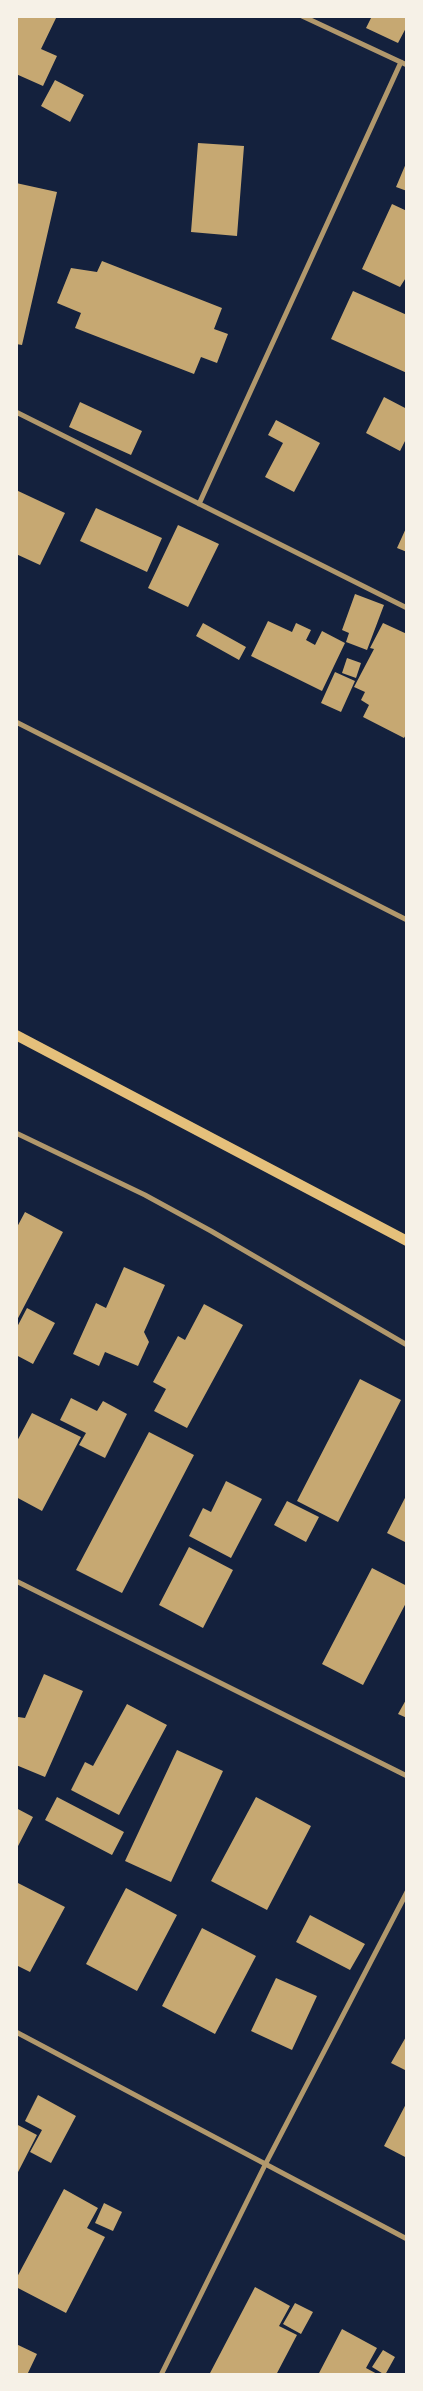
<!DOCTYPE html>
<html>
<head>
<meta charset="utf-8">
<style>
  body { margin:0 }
  #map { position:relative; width:423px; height:2391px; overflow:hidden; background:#14213d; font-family:Karla,sans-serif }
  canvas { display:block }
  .frame { position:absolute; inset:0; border:18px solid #f6f1e7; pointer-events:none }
</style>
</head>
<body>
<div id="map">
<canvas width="423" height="2391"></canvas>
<div class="frame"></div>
</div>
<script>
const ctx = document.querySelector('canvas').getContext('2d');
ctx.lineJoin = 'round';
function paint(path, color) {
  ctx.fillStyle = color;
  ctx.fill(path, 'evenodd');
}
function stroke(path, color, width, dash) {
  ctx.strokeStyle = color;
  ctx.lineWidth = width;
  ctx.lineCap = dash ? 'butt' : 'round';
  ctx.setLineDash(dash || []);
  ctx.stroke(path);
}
paint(new Path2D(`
  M 16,16 L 57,16 L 41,49 L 57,56 L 43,86 L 16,74 Z
  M 372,16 L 407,16 L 407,26 L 398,43 L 366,28 Z
  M 55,80 L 84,95 L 70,122 L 41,106 Z
  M 198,143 L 244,146 L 237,236 L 191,232 Z
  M 407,161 L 407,191 L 396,187 Z
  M 16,183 L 57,192 L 22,345 L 16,344 Z
  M 392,204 L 407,211 L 407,276 L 400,287 L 362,269 Z
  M 102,261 L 222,308 L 214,329 L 228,334 L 217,363 L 201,357 L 194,374 L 75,328 L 81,313 L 57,303 L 71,268 L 97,272 Z
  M 353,291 L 407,315 L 407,373 L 331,339 Z
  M 384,397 L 407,409 L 407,437 L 400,451 L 366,433 Z
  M 80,402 L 142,431 L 131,455 L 69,427 Z
  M 276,420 L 320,443 L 294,492 L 265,477 L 283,443 L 268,435 Z
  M 16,490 L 65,513 L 40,565 L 16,554 Z
  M 96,508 L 162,538 L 147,572 L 80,541 Z
  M 178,525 L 219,544 L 188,607 L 148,588 Z
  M 407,526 L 407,552 L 397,548 Z
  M 355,594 L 384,605 L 367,650 L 346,642 L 349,633 L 342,630 Z
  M 268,621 L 292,632 L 296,623 L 311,630 L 306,640 L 315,645 L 322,631 L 345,643 L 322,691 L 251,656 Z
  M 203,623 L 246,647 L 239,660 L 196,636 Z
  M 383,623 L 407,634 L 407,733 L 404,738 L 363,717 L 369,705 L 361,700 L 365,692 L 354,687 L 374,649 L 370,648 Z
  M 347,658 L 361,663 L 356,678 L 342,673 Z
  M 335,672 L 355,681 L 341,712 L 321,703 Z
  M 25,1212 L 63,1232 L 16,1322 L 16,1229 Z
  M 124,1267 L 165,1285 L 144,1332 L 149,1342 L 138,1366 L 105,1352 L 99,1366 L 73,1354 L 96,1303 L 106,1308 Z
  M 204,1304 L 243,1325 L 187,1428 L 154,1411 L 166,1389 L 153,1382 L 178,1336 L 185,1340 Z
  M 27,1308 L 55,1323 L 33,1364 L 16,1355 L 16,1329 Z
  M 360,1379 L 401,1400 L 338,1522 L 297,1501 Z
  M 71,1398 L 97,1411 L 103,1401 L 127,1414 L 105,1458 L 79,1445 L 86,1433 L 60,1420 Z
  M 32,1413 L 81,1437 L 42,1511 L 16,1497 L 16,1443 Z
  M 149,1432 L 194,1455 L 122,1593 L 76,1570 Z
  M 226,1481 L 262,1499 L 231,1558 L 189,1536 L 203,1508 L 211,1512 Z
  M 407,1494 L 407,1543 L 387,1533 Z
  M 287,1501 L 319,1517 L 306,1542 L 274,1525 Z
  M 189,1547 L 233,1570 L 203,1628 L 159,1605 Z
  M 372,1568 L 407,1586 L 407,1601 L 363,1685 L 322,1664 Z
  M 44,1674 L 83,1691 L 45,1777 L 16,1765 L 16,1721 L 18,1717 L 25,1718 Z
  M 407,1698 L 407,1718 L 398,1714 Z
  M 127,1704 L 167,1725 L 119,1815 L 71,1790 L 85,1762 L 93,1766 Z
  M 177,1750 L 223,1771 L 171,1882 L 125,1861 Z
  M 57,1797 L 124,1832 L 112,1855 L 45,1820 Z
  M 256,1797 L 311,1826 L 267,1910 L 211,1881 Z
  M 16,1808 L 33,1817 L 16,1850 Z
  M 16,1882 L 65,1907 L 30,1972 L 16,1965 Z
  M 126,1888 L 177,1915 L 137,1991 L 86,1964 Z
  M 310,1915 L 365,1944 L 350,1970 L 296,1942 Z
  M 202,1928 L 256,1956 L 215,2034 L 162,2006 Z
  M 276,1978 L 317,1996 L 292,2050 L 251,2031 Z
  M 407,2035 L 407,2071 L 391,2063 Z
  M 38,2095 L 76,2116 L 51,2163 L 30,2152 L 42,2130 L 25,2121 Z
  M 407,2102 L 407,2158 L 384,2146 Z
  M 16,2124 L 37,2135 L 16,2176 Z
  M 64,2189 L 98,2208 L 87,2228 L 105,2237 L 66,2313 L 16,2287 L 16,2279 Z
  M 104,2203 L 122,2212 L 113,2231 L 95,2223 Z
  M 255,2287 L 290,2306 L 279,2326 L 297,2335 L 276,2375 L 209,2375 Z
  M 295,2303 L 313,2312 L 301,2334 L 283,2324 Z
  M 342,2329 L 377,2348 L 366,2368 L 379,2375 L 318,2375 Z
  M 16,2344 L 37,2354 L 27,2375 L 16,2375 Z
  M 383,2350 L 395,2357 L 385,2375 L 372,2367 Z`), '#c6a872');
stroke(new Path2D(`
  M 302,16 L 407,65
  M 16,412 L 407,608
  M 199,504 L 401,62
  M 16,722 L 407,920
  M 16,1133 L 145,1195 L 211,1231 L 407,1345
  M 16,1581 L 407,1776
  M 16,2032 L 407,2239
  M 161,2375 L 265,2165 L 407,1892`), '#b1986c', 5);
stroke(new Path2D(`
  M 16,1035 L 407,1241`), '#e5c07b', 10);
</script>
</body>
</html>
